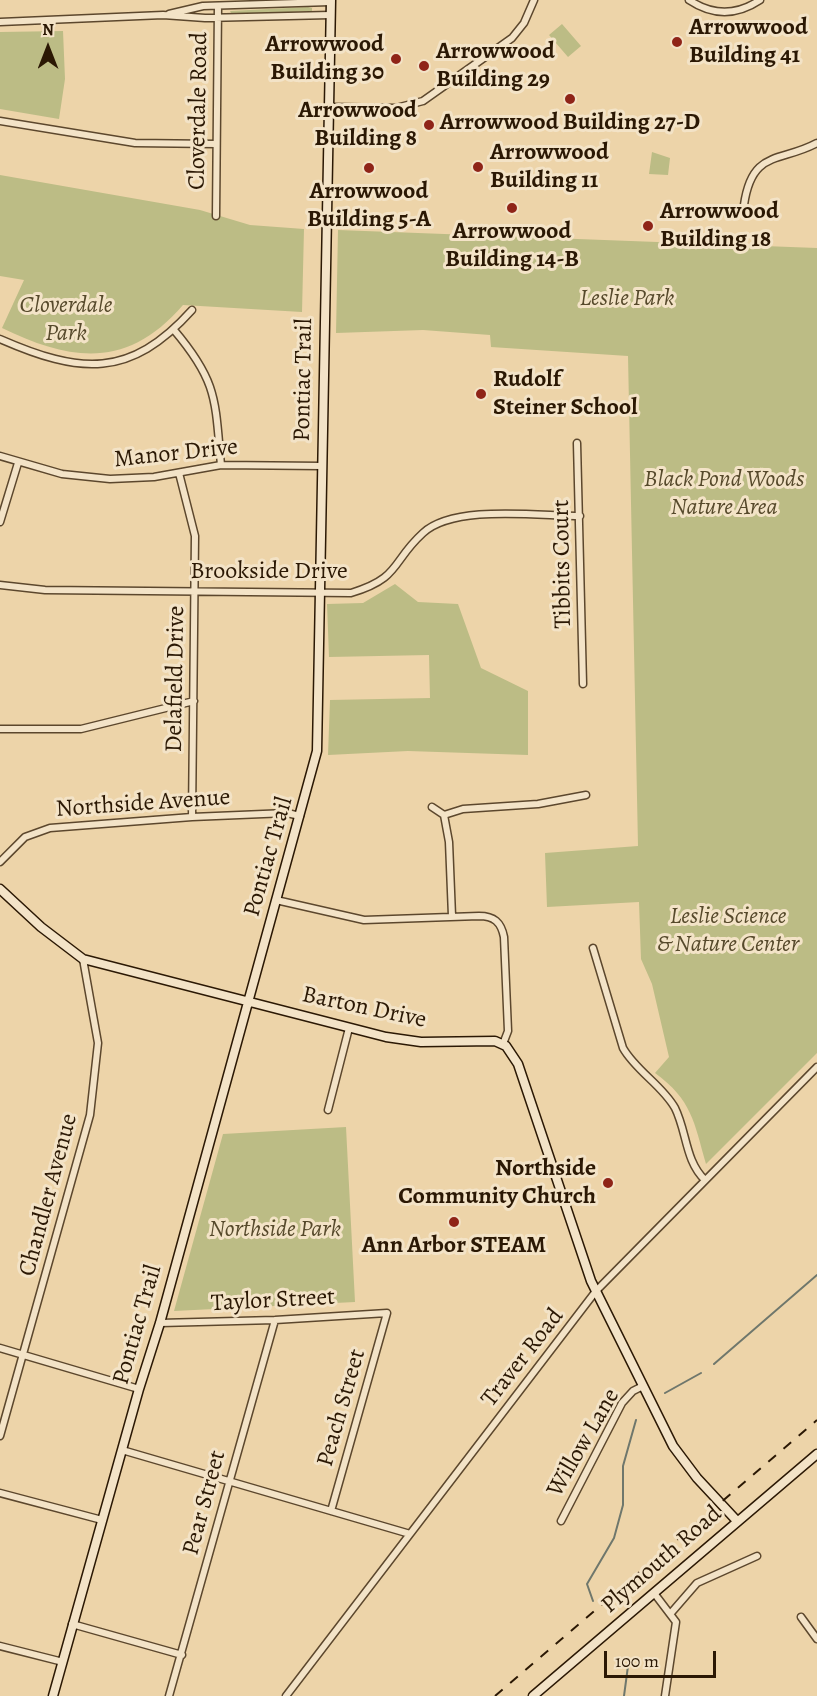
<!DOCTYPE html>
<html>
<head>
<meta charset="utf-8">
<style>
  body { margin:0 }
  #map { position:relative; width:817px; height:1696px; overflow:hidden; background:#edd4a9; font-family:Alegreya,serif }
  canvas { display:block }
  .north { position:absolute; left:18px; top:18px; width:60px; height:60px; -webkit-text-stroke:4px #f3e3c7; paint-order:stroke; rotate:0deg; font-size:16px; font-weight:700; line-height:24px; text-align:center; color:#2b1804 }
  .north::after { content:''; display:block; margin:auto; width:21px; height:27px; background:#2b1804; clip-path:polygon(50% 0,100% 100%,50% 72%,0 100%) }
  .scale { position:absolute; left:604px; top:1651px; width:112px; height:27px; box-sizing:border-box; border:3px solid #2b1804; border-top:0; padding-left:8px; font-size:18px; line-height:21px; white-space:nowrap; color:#2b1804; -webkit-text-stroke:4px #f3e3c7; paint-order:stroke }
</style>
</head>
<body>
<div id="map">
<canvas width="817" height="1696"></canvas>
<div class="north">N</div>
<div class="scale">100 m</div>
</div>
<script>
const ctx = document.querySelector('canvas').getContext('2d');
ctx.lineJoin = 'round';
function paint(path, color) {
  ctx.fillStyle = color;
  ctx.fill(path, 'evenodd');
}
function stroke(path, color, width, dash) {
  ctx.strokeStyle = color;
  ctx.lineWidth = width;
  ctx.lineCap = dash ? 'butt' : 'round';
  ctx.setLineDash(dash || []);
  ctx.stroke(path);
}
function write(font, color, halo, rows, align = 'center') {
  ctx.font = font + ' Alegreya,serif';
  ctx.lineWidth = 6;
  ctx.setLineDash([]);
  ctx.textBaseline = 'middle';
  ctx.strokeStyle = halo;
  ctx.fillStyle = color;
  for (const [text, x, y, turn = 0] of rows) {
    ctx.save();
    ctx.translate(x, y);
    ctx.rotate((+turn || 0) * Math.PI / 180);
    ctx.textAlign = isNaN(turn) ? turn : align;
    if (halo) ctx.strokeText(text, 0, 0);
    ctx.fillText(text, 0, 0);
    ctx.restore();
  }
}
paint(new Path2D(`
  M 308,7 L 312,8 L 312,11 L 232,15 L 230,11 Z
  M 562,24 L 581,46 L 568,57 L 549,35 Z
  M 63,31 L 65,79 L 59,119 L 0,109 L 0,32 Z
  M 652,152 L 670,158 L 668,175 L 649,174 Z
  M 0,175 L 200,210 L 250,225 L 304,229 L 302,312 L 183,305 C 128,369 72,362 2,328 L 24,280 L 0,276 Z
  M 338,230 L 817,248 L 817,1053 L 706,1164 C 694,1122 692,1100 655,1073 L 669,1057 L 652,984 L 641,959 L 639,902 L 547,907 L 545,853 L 638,846 L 628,356 L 491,347 L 490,335 L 423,330 L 336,333 Z
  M 395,584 L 418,602 L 458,604 L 481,668 L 528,691 L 528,755 L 408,751 L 328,755 L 330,700 L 430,698 L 429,655 L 329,657 L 327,604 L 363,603 Z
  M 346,1127 L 355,1302 L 174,1311 L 223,1134 Z`), '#bcbc85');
stroke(new Path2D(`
  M 714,1364 L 817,1275
  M 665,1393 L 701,1373
  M 593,1601 L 587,1584 L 614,1538 L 623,1505 L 623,1466 L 636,1420
  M 624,1696 L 628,1666`), '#6f776c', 2);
const minor = new Path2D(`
  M 689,0 C 713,16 736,16 760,0
  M 169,14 L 203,6 L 330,2
  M 0,22 L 163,15 L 205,18 L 330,15
  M 329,107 L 396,108 L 423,101 L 512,38 L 524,23 L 534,0
  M 0,121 L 135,143 L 216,144
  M 744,205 C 752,149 780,163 817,143
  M 216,216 L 218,6
  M 174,330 C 218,382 215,400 221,465
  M 0,339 C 80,374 130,379 192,310
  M 577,443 L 583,684
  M 0,456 L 62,474 L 110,479 L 154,477 L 221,465 L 322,466
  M 179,473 L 195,536 L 192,817
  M 0,522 L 18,463
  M 0,585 L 45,590 L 351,593 C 401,578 391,562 423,533 C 454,504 539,516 580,516
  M 0,729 L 81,729 L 194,701
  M 432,807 L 444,815
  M 0,862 L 25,837 L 50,828 L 192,817 L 287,813 L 300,816
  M 276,900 L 364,920 L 479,916 C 494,916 501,922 504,937 L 508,1031 L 503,1044
  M 452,916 L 449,842 L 444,815 L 463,809 L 538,804 L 586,795
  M 593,948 L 623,1048 C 636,1071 662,1085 675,1108 C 687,1132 685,1161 705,1180
  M 328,1110 L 349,1028
  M 160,1323 L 275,1320 L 387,1313 L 331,1511
  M 0,1348 L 139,1389
  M 0,1436 L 90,1115 L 98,1043 L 83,959
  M 122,1450 L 410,1534
  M 0,1493 L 102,1520
  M 561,1521 L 622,1403 L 633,1391 L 643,1386
  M 654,1593 L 676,1622 L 665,1696
  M 671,1613 L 697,1583 L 757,1556
  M 801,1617 L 817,1639
  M 72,1624 L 182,1655
  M 0,1646 L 63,1662
  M 169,1696 L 275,1320
  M 286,1696 L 596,1291 L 817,1067`);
const secondary = new Path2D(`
  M 0,889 L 41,927 L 83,959 L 386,1037 L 421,1042 L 495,1041 L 506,1046 L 518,1064 L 591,1281 L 673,1446 L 697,1478 L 737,1521
  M 53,1696 L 139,1389 L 160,1323 L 317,751 L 331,0
  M 533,1696 L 817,1454`);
stroke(minor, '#5c472d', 9);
stroke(secondary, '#2b1804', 11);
stroke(minor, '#f3e3c7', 6);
stroke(secondary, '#f3e3c7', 8);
stroke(new Path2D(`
  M 495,1696 L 817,1420`), '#2b1804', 2, [10, 10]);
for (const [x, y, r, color] of [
  [677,42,6,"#8f2418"],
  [396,59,6,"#8f2418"],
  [424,66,6,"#8f2418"],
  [570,99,6,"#8f2418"],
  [429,125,6,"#8f2418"],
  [478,167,6,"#8f2418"],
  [369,168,6,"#8f2418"],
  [512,208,6,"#8f2418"],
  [648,226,6,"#8f2418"],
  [481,394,6,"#8f2418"],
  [608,1183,6,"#8f2418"],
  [454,1222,6,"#8f2418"]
]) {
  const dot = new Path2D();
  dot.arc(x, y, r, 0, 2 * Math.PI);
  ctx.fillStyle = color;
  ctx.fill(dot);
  stroke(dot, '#f3e3c7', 2);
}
write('bold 24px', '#2b1804', '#f3e3c7', [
  ["Arrowwood",689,28],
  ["Building 41",689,56],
  ["Arrowwood",384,45,"right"],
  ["Building 30",384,73,"right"],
  ["Arrowwood",436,52],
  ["Building 29",436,80],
  ["Arrowwood",417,111,"right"],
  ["Building 8",417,139,"right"],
  ["Arrowwood Building 27-D",570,123,"center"],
  ["Arrowwood",490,153],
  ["Building 11",490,181],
  ["Arrowwood",369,192,"center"],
  ["Building 5-A",369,220,"center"],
  ["Arrowwood",660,212],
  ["Building 18",660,240],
  ["Arrowwood",512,232,"center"],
  ["Building 14-B",512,260,"center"],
  ["Rudolf",493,380],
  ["Steiner School",493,408],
  ["Northside",596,1169,"right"],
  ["Community Church",596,1197,"right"],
  ["Ann Arbor STEAM",454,1246,"center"]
], 'left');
write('24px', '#2b1804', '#f3e3c7', [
  ["Cloverdale Road",199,111,-89],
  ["Pontiac Trail",304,380,-89],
  ["Manor Drive",176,454,-6],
  ["Tibbits Court",563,564,-91],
  ["Brookside Drive",269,572],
  ["Delafield Drive",176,679,-89],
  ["Northside Avenue",143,804,-4],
  ["Pontiac Trail",269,857,-74],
  ["Barton Drive",364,1008,12],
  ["Chandler Avenue",49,1195,-75],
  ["Taylor Street",273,1301,-3],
  ["Pontiac Trail",138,1325,-74],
  ["Traver Road",523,1358,-52],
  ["Peach Street",342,1408,-74],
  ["Willow Lane",584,1443,-60],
  ["Pear Street",205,1503,-75],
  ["Plymouth Road",662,1560,-41]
]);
write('italic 24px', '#56492b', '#f3e3c7', [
  ["Leslie Park",627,299],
  ["Cloverdale",66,306],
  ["Park",66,334],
  ["Black Pond Woods",724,480],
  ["Nature Area",724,508],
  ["Leslie Science",728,917],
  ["& Nature Center",728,945],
  ["Northside Park",275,1230]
]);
</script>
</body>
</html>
